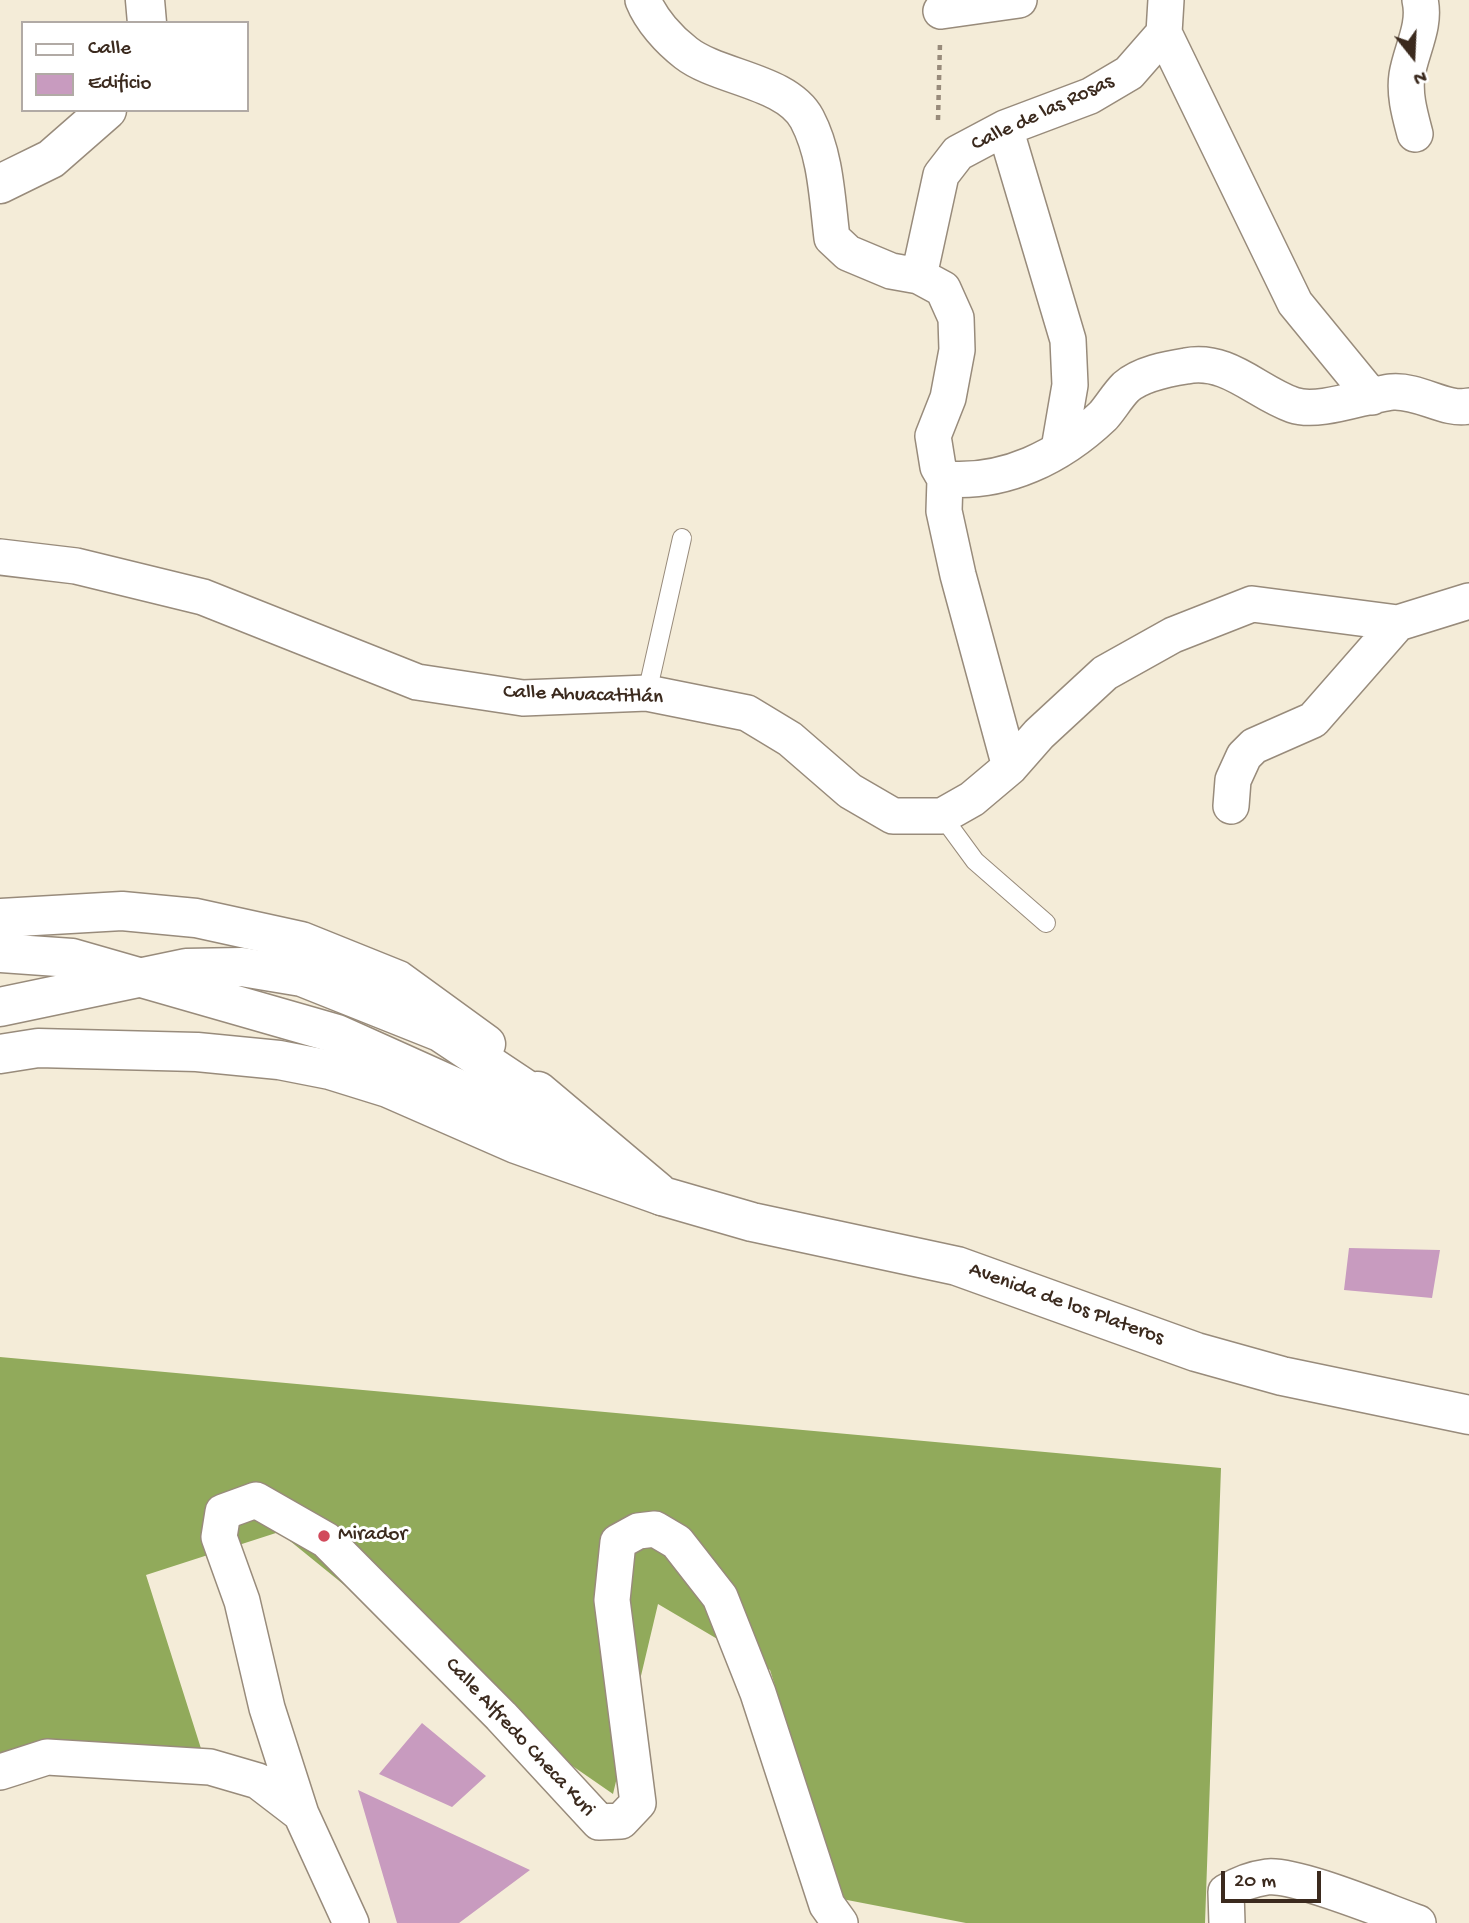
<!DOCTYPE html>
<html>
<head>
<meta charset="utf-8">
<style>
  body { margin:0 }
  #map { position:relative; width:1469px; height:1923px; overflow:hidden; background:#f4ecd8; font-family:"Gochi Hand",sans-serif }
  canvas { display:block }
  .legend { position:absolute; left:21px; top:21px; width:228px; height:91px; box-sizing:border-box; background:#fff; border:2px solid #b1aaa5; margin:0; padding:9px 12px; list-style:none; font-size:21px; color:#3b2a1e }
  .legend li { display:flex; align-items:center; gap:14px; height:35px }
  .legend b { width:35px; border:2px solid #b1aaa5 }
  .north { position:absolute; left:1378px; top:21px; width:70px; height:70px; -webkit-text-stroke:5px #fff; paint-order:stroke; rotate:162deg; font-size:19px; font-weight:700; line-height:28px; text-align:center; color:#3b2a1e }
  .north::after { content:''; display:block; margin:auto; width:24px; height:32px; background:#3b2a1e; clip-path:polygon(50% 0,100% 100%,50% 72%,0 100%) }
  .scale { position:absolute; left:1221px; top:1871px; width:100px; height:32px; box-sizing:border-box; border:4px solid #3b2a1e; border-top:0; padding-left:9px; font-size:21px; line-height:24px; white-space:nowrap; color:#3b2a1e; -webkit-text-stroke:5px #fff; paint-order:stroke }
</style>
</head>
<body>
<div id="map">
<canvas width="1469" height="1923"></canvas>
<ul class="legend">
<li><b style="height:9px;background:#fff"></b>Calle</li>
<li><b style="height:19px;background:#c89bbf"></b>Edificio</li>
</ul>
<div class="north">N</div>
<div class="scale">20 m</div>
</div>
<script>
const ctx = document.querySelector('canvas').getContext('2d');
ctx.lineJoin = 'round';
function paint(path, color) {
  ctx.fillStyle = color;
  ctx.fill(path, 'evenodd');
}
function stroke(path, color, width, dash) {
  ctx.strokeStyle = color;
  ctx.lineWidth = width;
  ctx.lineCap = dash ? 'butt' : 'round';
  ctx.setLineDash(dash || []);
  ctx.stroke(path);
}
function write(font, color, halo, rows, align = 'center') {
  ctx.font = font + ' "Gochi Hand",sans-serif';
  ctx.lineWidth = 6;
  ctx.setLineDash([]);
  ctx.textBaseline = 'middle';
  ctx.strokeStyle = halo;
  ctx.fillStyle = color;
  for (const [text, x, y, turn = 0] of rows) {
    ctx.save();
    ctx.translate(x, y);
    ctx.rotate((+turn || 0) * Math.PI / 180);
    ctx.textAlign = isNaN(turn) ? turn : align;
    if (halo) ctx.strokeText(text, 0, 0);
    ctx.fillText(text, 0, 0);
    ctx.restore();
  }
}
paint(new Path2D(`
  M 0,1357 L 1221,1468 L 1205,1923 L 966,1923 L 842,1899 L 770,1670 L 658,1604 L 613,1794 L 535,1740 L 279,1532 L 146,1575 L 204,1758 L 31,1766 L 0,1785 Z`), '#91aa5b');
paint(new Path2D(`
  M 1349,1248 L 1440,1250 L 1432,1298 L 1344,1290 Z
  M 422,1723 L 486,1776 L 452,1807 L 379,1774 Z
  M 358,1790 L 530,1870 L 459,1923 L 397,1923 Z`), '#c89bbf');
const lane = new Path2D(`
  M 647,693 L 682,538
  M 942,816 L 975,861 L 1046,923`);
const street = new Path2D(`
  M 643,0 C 651,20 669,40 686,53 C 718,78 787,81 807,119 C 826,155 827,198 832,238 L 848,253 L 891,271 L 919,276 L 943,289 L 956,318 L 957,350 L 948,398 L 933,436 L 938,467 L 945,479 L 944,511 L 958,575 L 1010,767
  M 941,11 L 1019,0
  M 1164,33 L 1295,303 L 1372,397
  M 1005,128 L 1068,340 L 1070,385 L 1059,449
  M 1415,134 C 1410,115 1404,95 1407,75 C 1411,50 1426,26 1420,0
  M 919,276 L 941,175 L 958,153 L 1005,128 L 1090,96 L 1129,73 L 1164,33 L 1166,0
  M 945,479 C 1005,484 1060,457 1103,416 C 1111,407 1117,396 1126,387 C 1141,374 1167,369 1186,366 C 1228,358 1256,392 1293,405 C 1319,414 1365,395 1392,392 C 1420,390 1445,411 1469,406
  M 0,557 L 76,566 L 203,597 L 417,682 L 523,698 L 647,693 L 747,713 L 790,739 L 850,791 L 893,816 L 942,816 L 972,799 L 1010,767 L 1039,734 L 1105,673 L 1173,635 L 1252,604 L 1398,623 L 1469,601
  M 1231,806 L 1233,780 L 1244,756 L 1254,746 L 1313,720 L 1398,623
  M 0,1772 L 47,1757 L 210,1767 L 258,1781 L 301,1814
  M 351,1923 L 301,1814 L 267,1708 L 242,1601 L 219,1537 L 223,1512 L 256,1500 L 326,1540 L 501,1716 L 599,1822 L 621,1821 L 638,1803 L 612,1600 L 618,1542 L 638,1531 L 655,1529 L 677,1542 L 720,1597 L 758,1693 L 827,1905 L 840,1923
  M 1227,1923 L 1226,1892 C 1239,1884 1252,1879 1267,1877 C 1294,1873 1387,1912 1418,1923`);
const secondary = new Path2D(`
  M 145,0 L 147,23
  M 0,184 L 51,159 L 107,110`);
const primary = new Path2D(`
  M 0,918 L 122,911 L 196,918 L 301,941 L 398,980 L 486,1044
  M 0,953 L 72,958 L 337,1034 L 466,1092 L 512,1121 L 558,1144
  M 538,1091 L 658,1192
  M 634,1182 L 662,1196 L 752,1222 L 957,1266 L 1196,1352 L 1282,1376 L 1469,1415`);
const highway = new Path2D(`
  M 0,1007 L 186,968 L 242,967 L 302,977 L 440,1032 L 563,1114
  M 0,1054 L 38,1048 L 197,1052 L 279,1060 L 330,1070 L 388,1088 L 516,1144 L 662,1196`);
stroke(lane, '#988b7b', 20);
stroke(street, '#988b7b', 38);
stroke(secondary, '#988b7b', 41);
stroke(primary, '#988b7b', 41);
stroke(highway, '#988b7b', 41);
stroke(new Path2D(`
  M 938,120 L 940,43`), '#988b7b', 4.5, [5, 5]);
stroke(lane, '#fff', 18);
stroke(street, '#fff', 35);
stroke(secondary, '#fff', 38);
stroke(primary, '#fff', 38);
stroke(highway, '#fff', 38);
for (const [x, y, r, color] of [
  [324,1536,7,"#d1495b"]
]) {
  const dot = new Path2D();
  dot.arc(x, y, r, 0, 2 * Math.PI);
  ctx.fillStyle = color;
  ctx.fill(dot);
  stroke(dot, '#fff', 2.5);
}
write('21px', '#3b2a1e', '#fff', [
  ["Calle de las Rosas",1043,114,-25],
  ["Calle Ahuacatitlán",583,696,2],
  ["Avenida de los Plateros",1066,1305,20],
  ["Calle Alfredo Checa Kuri",519,1738,47]
]);
write('21px', '#3b2a1e', '#fff', [
  ["Mirador",338,1536]
], 'left');
</script>
</body>
</html>
